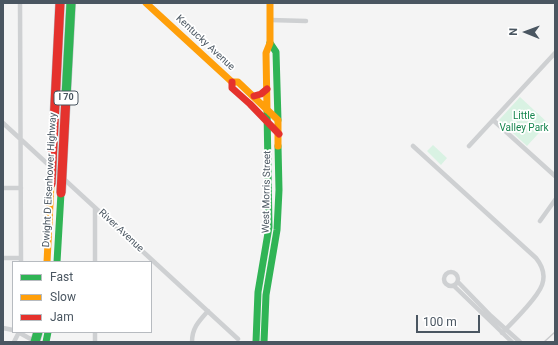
<!DOCTYPE html>
<html>
<head>
<meta charset="utf-8">
<style>
  body { margin:0 }
  #map { position:relative; width:558px; height:345px; overflow:hidden; background:#f4f4f4; font-family:Roboto,sans-serif }
  canvas { display:block }
  .frame { position:absolute; inset:0; border:4px solid #4a5661; pointer-events:none }
  .legend { position:absolute; left:12px; top:261px; width:140px; height:72px; box-sizing:border-box; background:#fff; border:1px solid #b7bbc0; margin:0; padding:5px 7px; list-style:none; font-size:12px; color:#4a5661 }
  .legend li { display:flex; align-items:center; gap:8px; height:20px }
  .legend b { width:20px; border:1px solid #b7bbc0 }
  .north { position:absolute; left:506px; top:12px; width:40px; height:40px; -webkit-text-stroke:3px #fff; paint-order:stroke; rotate:271deg; font-size:11px; font-weight:700; line-height:16px; text-align:center; color:#4a5661 }
  .north::after { content:''; display:block; margin:auto; width:14px; height:18px; background:#4a5661; clip-path:polygon(50% 0,100% 100%,50% 72%,0 100%) }
  .scale { position:absolute; left:416px; top:315px; width:64px; height:18px; box-sizing:border-box; border:2px solid #4a5661; border-top:0; padding-left:5px; font-size:12px; line-height:14px; white-space:nowrap; color:#4a5661; -webkit-text-stroke:3px #fff; paint-order:stroke }
</style>
</head>
<body>
<div id="map">
<canvas width="558" height="345"></canvas>
<div class="frame"></div>
<ul class="legend">
<li><b style="height:5px;background:#30b455"></b>Fast</li>
<li><b style="height:5px;background:#ff9f0a"></b>Slow</li>
<li><b style="height:5px;background:#e5322d"></b>Jam</li>
</ul>
<div class="north">N</div>
<div class="scale">100 m</div>
</div>
<script>
const ctx = document.querySelector('canvas').getContext('2d');
ctx.lineJoin = 'round';
function paint(path, color) {
  ctx.fillStyle = color;
  ctx.fill(path, 'evenodd');
}
function stroke(path, color, width, dash) {
  ctx.strokeStyle = color;
  ctx.lineWidth = width;
  ctx.lineCap = dash ? 'butt' : 'round';
  ctx.setLineDash(dash || []);
  ctx.stroke(path);
}
function write(font, color, halo, rows, align = 'center') {
  ctx.font = font + ' Roboto,sans-serif';
  ctx.lineWidth = 3.5;
  ctx.setLineDash([]);
  ctx.textBaseline = 'middle';
  ctx.strokeStyle = halo;
  ctx.fillStyle = color;
  for (const [text, x, y, turn = 0] of rows) {
    ctx.save();
    ctx.translate(x, y);
    ctx.rotate((+turn || 0) * Math.PI / 180);
    ctx.textAlign = isNaN(turn) ? turn : align;
    if (halo) ctx.strokeText(text, 0, 0);
    ctx.fillText(text, 0, 0);
    ctx.restore();
  }
}
paint(new Path2D(`
  M 520,97 L 548,123 L 527,146 L 499,120 Z
  M 433,145 L 447,158 L 441,165 L 427,151 Z`), '#d9f2e3');
stroke(new Path2D(`
  M 20,3 L 21,262
  M 270,20 L 306,21
  M 493,120 L 555,176
  M 3,123 L 238,339
  M 413,146 L 536,258 C 553,279 538,294 524,310 C 517,318 510,325 502,333
  M 469,146 L 555,53
  M 3,188 L 21,188
  M 540,221 L 555,200
  M 3,258 L 21,258
  M 95,262 L 95,208
  M444 279a7 7 0 1 1 14 0a7 7 0 1 1-14 0Z
  M 458,282 L 491,316 L 520,342
  M 454,286 L 512,342
  M 3,328 L 13,330
  M 18,332 L 36,342
  M 95,332 L 95,342
  M 14,342 L 19,332
  M 192,342 C 192,328 199,321 208,311`), '#ced0d2', 4.5);
stroke(new Path2D(`
  M 270,43 L 276,52 L 278,120
  M 57,262 L 61,193
  M 46,342 L 48,332
  M 256,342 L 258,292 L 269,227 L 267,110
  M 264,342 L 266,295 L 277,230 L 279,190 L 278,146`), '#30b455', 7);
stroke(new Path2D(`
  M 146,3 L 232,82 L 238,82 L 278,120 L 278,146
  M 267,110 L 266,53 L 270,43 L 270,3
  M 47,262 L 51,184`), '#ff9f0a', 7);
stroke(new Path2D(`
  M 232,82 L 232,88 L 250,104 L 279,134
  M 254,96 L 261,94 L 267,89`), '#e5322d', 7);
stroke(new Path2D(`
  M 544,342 L 555,332`), '#c9cacc', 1.5);
const fastBridge = new Path2D(`
  M 66,97 L 71,3
  M 35,342 L 38,332`);
const jamBridge = new Path2D(`
  M 51,184 L 60,3
  M 61,193 L 66,97`);
stroke(fastBridge, '#b9bec3', 10, []);
stroke(jamBridge, '#b9bec3', 10, []);
stroke(fastBridge, '#30b455', 9);
stroke(jamBridge, '#e5322d', 9);
for (const [x, y, w] of [
  [66,98,24]
]) {
  const box = new Path2D();
  box.roundRect(x - w / 2, y - 7, w, 14, 3);
  ctx.fillStyle = '#fff';
  ctx.fill(box);
  stroke(box, '#4a5661', 1);
}
write('bold 9px', '#4a5661', null, [
  ["I 70",66,98]
]);
write('10px', '#4a5661', '#fff', [
  ["Kentucky Avenue",205,43,43],
  ["Dwight D Eisenhower Highway",50,180,-87],
  ["West Morris Street",267,192,-89],
  ["River Avenue",121,231,43]
]);
write('10px', '#17864f', '#fff', [
  ["Little",524,116],
  ["Valley Park",524,128]
]);
</script>
</body>
</html>
